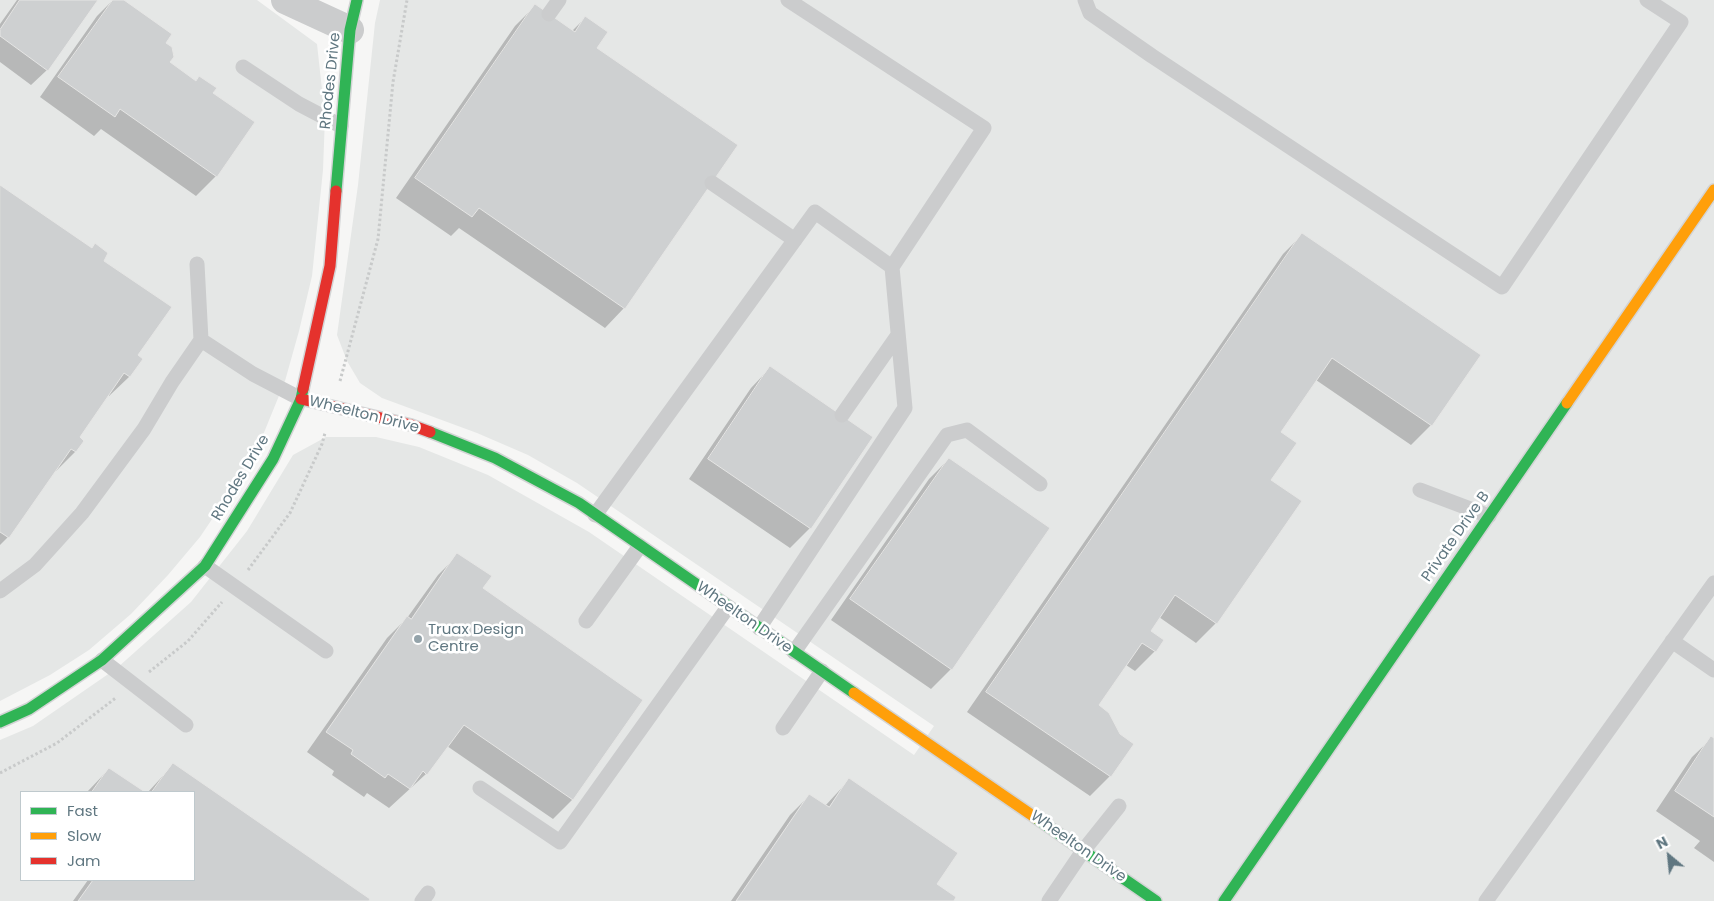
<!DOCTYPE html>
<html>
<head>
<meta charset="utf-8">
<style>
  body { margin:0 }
  #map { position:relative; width:1714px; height:901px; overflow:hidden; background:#f6f6f5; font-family:Poppins,sans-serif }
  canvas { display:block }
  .legend { position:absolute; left:20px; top:791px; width:175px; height:90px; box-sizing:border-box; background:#fff; border:1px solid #bfc9cd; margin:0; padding:6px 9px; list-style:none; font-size:15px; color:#607781 }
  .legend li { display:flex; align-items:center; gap:10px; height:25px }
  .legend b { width:25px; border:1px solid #bfc9cd }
  .north { position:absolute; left:1644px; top:831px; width:50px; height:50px; -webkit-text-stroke:4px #fff; paint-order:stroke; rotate:332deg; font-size:14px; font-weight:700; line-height:20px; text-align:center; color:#607781 }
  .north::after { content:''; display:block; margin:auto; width:18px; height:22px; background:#607781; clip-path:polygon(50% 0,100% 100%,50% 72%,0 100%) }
</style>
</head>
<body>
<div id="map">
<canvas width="1714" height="901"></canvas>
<ul class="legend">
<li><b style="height:6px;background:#30b455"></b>Fast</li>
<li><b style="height:6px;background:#ff9f0a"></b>Slow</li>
<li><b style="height:6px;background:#e5322d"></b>Jam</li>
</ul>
<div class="north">N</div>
</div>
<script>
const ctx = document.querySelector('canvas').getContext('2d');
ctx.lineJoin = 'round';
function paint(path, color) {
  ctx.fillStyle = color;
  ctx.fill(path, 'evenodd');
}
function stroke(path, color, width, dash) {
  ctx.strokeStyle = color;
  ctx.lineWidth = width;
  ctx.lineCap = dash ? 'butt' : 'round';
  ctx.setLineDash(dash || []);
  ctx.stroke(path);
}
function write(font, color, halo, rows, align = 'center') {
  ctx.font = font + ' Poppins,sans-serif';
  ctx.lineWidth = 5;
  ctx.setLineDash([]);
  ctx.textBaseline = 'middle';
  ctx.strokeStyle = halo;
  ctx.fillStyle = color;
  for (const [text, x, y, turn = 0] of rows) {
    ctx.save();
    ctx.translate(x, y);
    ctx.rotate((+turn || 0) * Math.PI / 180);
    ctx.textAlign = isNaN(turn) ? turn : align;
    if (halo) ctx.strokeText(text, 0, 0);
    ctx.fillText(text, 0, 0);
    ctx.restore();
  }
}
paint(new Path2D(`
  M 0,0 L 257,0 L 317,44 L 325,117 L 323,170 L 312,276 L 299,331 L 285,381 L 263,435 L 233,488 L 200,537 L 168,575 L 131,614 L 89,650 L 50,675 L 0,701 Z
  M 380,0 L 1714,0 L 1714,901 L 0,901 L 0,740 L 33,726 L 117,668 L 191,602 L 247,531 L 293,455 L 326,437 L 376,437 L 419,447 L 488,475 L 589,532 L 914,755 L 934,726 L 577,483 L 528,455 L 477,433 L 382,398 L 360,383 L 347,361 L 337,335 L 358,185 L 375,23 ZM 21,792 L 194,792 L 194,880 L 21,880 Z`), '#e5e7e6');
paint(new Path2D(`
  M 17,0 L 97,0 L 47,70 L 31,85 L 0,62 L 0,24 Z
  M 113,0 L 122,0 L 164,43 L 168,63 L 195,82 L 199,77 L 211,93 L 253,123 L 216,176 L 196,196 L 101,129 L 94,136 L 40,97 L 97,16 Z
  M 535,6 L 572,31 L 585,18 L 595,48 L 624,308 L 605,328 L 459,228 L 451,236 L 396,198 L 515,26 Z
  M 0,186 L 91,249 L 95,245 L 136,355 L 141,359 L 129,377 L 109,396 L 107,395 L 78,438 L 76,451 L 56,471 L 54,471 L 8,537 L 0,545 Z
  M 1303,234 L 1431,425 L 1411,445 L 1316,380 L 1279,433 L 1270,480 L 1300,501 L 1216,623 L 1196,643 L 1159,617 L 1149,632 L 1155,651 L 1135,671 L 1126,665 L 1098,706 L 1119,735 L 1132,744 L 1110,776 L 1090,796 L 967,712 L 1283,254 Z
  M 770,368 L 810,528 L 790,548 L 689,479 L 751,388 Z
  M 949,459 L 951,669 L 931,689 L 831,620 L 929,479 Z
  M 458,555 L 482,589 L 572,800 L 553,819 L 447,746 L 426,774 L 389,808 L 367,793 L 364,797 L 332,775 L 334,771 L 307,752 L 387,638 L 407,618 L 438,575 Z
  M 1712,738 L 1714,739 L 1714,862 L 1694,848 L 1700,841 L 1656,811 L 1692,757 Z
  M 173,765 L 367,901 L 73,901 L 88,880 L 194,880 L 194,792 L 148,792 Z
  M 109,769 L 143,792 L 87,792 Z
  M 849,780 L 935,884 L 952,901 L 731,901 L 790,815 L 810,795 L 825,806 Z`), '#0003');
const building = new Path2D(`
  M 20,0 L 98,0 L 48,71 L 0,36 L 0,30 Z
  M 113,0 L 124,0 L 172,34 L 166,43 L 172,47 L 174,57 L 170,62 L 196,81 L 199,76 L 217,88 L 213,93 L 255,122 L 217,177 L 120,109 L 115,117 L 58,77 Z
  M 535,4 L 575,32 L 585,16 L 608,32 L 597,48 L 738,145 L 625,309 L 479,208 L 472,217 L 415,178 Z
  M 0,185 L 92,248 L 95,243 L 108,253 L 104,261 L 172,307 L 138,355 L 143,359 L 130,377 L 124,373 L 80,437 L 84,441 L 76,452 L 71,449 L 9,538 L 0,532 Z
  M 1302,233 L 1481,355 L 1432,426 L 1332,358 L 1281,432 L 1297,443 L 1271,480 L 1302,501 L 1217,624 L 1175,595 L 1151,631 L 1164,640 L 1156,652 L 1142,643 L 1099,705 L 1109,713 L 1120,734 L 1134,744 L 1111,777 L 986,692 Z
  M 770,366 L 873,437 L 811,529 L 708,459 Z
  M 949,458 L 1050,528 L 952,670 L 850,599 Z
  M 457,553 L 492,576 L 483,588 L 643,700 L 573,800 L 464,725 L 427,775 L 423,771 L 410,789 L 388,774 L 385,778 L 351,754 L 353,750 L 326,732 L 407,616 L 411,619 Z
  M 1711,736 L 1714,738 L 1714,817 L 1675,791 Z
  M 173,763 L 370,899 L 369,901 L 78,901 L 93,880 L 194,880 L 194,792 L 152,792 Z
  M 109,768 L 145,792 L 92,792 Z
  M 849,778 L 958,853 L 937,884 L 956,897 L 954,901 L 736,901 L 809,794 L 829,807 Z`);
paint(building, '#ced0d1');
stroke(building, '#e6e6e5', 1);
const fast = new Path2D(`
  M 336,191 L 350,30 L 357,0
  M 430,432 L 495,458 L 579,503 L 854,693
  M 0,722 L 29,709 L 102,660 L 205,566 L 273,459 L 301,399 L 303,389
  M 1036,818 L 1156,901
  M 1224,901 L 1567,403`);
const slow = new Path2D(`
  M 1567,403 L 1714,190
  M 854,693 L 1036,818`);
const jam = new Path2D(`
  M 303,389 L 330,266 L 336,191
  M 301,399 L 411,425 L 430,432`);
stroke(fast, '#d3d4d5', 14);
stroke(slow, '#d3d4d5', 14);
stroke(jam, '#d3d4d5', 14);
stroke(new Path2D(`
  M 340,381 L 378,239 L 393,82 L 407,0
  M 248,570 L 290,513 L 322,444 L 325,433
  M 149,672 L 188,641 L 222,602
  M 0,773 L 57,743 L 117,697`), '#c8caca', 3, [2.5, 2.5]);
stroke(new Path2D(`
  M 1085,0 L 1090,13 L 1152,56 L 1502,287 L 1681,22 L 1647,0
  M 549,14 L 559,0
  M 243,67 L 299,104 L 341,126
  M 712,183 L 795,240
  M 197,264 L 201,340 L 253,374 L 301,399
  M 842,415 L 898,335
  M 1420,490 L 1489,516
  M 595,515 L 815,212 L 892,267
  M 205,566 L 326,651
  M 0,591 L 35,565 L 82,513 L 144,429 L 172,382 L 201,340
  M 586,621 L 640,546
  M 759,628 L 905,408 L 892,267 L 984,128 L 788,0
  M 1672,641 L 1714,670
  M 794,652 L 947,435 L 967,430 L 1040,484
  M 102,660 L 186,725
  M 783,728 L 822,671
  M 480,788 L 560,842 L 728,607
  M 422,901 L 428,893
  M 1049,901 L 1083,851 L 1119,806
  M 1486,901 L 1714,583`), '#cbcccd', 15);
stroke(new Path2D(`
  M 285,0 L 350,30`), '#cbcccd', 28);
stroke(fast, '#30b455', 11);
stroke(slow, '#ff9f0a', 11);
stroke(jam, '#e5322d', 11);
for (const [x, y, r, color] of [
  [418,639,5,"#94a3aa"]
]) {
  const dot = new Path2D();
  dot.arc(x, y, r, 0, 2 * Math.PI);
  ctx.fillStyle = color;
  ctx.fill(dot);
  stroke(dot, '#fff', 2);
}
write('15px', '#607781', '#fff', [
  ["Rhodes Drive",331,81,-84],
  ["Wheelton Drive",364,415,14],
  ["Rhodes Drive",241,478,-59],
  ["Private Drive B",1456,537,-55],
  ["Wheelton Drive",744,618,35],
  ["Wheelton Drive",1078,847,35]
]);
write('15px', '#607781', '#fff', [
  ["Truax Design",428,630],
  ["Centre",428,647]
], 'left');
</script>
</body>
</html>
